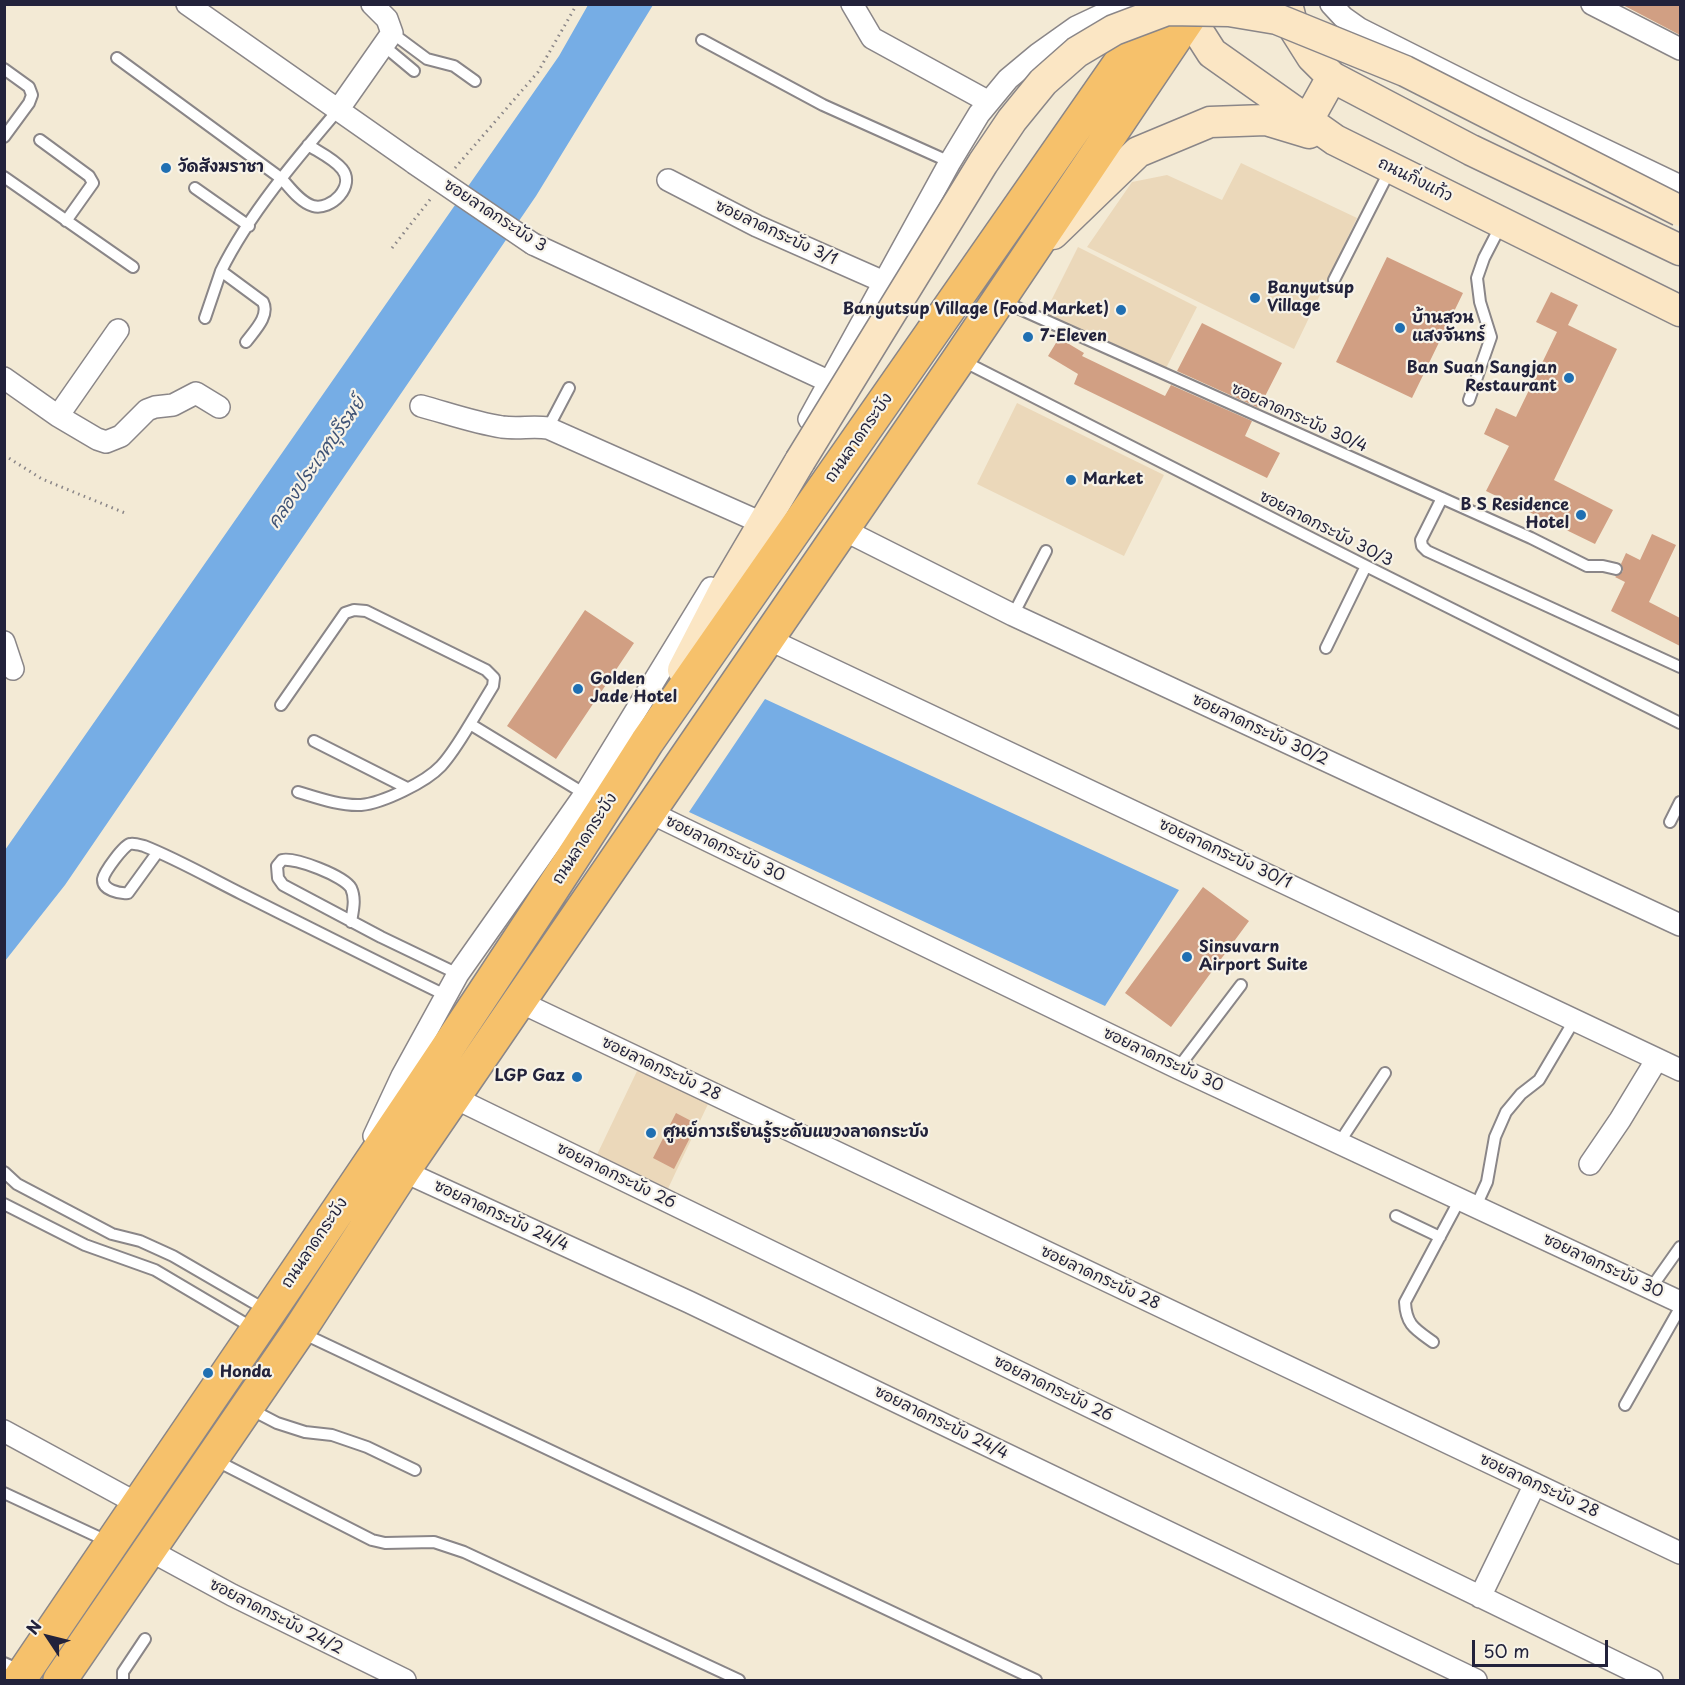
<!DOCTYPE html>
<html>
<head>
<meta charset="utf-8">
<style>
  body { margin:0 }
  #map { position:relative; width:1685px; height:1685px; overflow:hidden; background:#f3ead5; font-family:"Playpen Sans",sans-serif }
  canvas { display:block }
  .frame { position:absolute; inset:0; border:6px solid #22223b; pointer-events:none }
  .north { position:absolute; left:18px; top:1607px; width:60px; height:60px; -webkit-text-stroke:4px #f7f3e8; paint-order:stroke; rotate:305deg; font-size:16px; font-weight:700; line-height:24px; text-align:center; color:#22223b }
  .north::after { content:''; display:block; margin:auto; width:21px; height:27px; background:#22223b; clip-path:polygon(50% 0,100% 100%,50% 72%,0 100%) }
  .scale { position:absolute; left:1472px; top:1640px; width:136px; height:27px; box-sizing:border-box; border:3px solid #22223b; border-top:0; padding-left:8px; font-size:18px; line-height:21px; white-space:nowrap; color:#22223b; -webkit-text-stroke:4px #f7f3e8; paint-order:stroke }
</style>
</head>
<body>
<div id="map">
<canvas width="1685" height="1685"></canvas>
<div class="frame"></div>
<div class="north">N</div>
<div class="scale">50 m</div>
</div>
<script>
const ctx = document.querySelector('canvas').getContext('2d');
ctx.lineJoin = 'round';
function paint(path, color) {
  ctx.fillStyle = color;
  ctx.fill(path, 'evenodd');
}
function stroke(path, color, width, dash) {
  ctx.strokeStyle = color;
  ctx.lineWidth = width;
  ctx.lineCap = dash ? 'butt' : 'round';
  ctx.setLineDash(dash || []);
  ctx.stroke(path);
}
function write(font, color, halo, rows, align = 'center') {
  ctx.font = font + ' "Playpen Sans","Playpen Sans Thai",sans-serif';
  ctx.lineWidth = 4.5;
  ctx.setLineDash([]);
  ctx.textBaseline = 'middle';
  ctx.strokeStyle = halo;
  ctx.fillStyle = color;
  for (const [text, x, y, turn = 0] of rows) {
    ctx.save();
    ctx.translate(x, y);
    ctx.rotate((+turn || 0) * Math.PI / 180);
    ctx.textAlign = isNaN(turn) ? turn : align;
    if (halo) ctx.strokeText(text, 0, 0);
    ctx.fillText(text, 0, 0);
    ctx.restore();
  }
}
paint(new Path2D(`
  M 1241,163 L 1357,218 L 1294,349 L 1087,247 L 1132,182 L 1167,175 L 1222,200 Z
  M 1078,247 L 1197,307 L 1164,372 L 1045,313 Z
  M 1017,403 L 1164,475 L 1124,556 L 977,484 Z
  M 638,1069 L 709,1102 L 664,1197 L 593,1163 Z`), '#ebd8ba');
paint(new Path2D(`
  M 588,5 L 653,5 L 536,196 L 65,885 L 5,961 L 5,850 L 559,56 Z
  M 765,699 L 1179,890 L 1105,1006 L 689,812 Z`), '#76ade5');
paint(new Path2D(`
  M 1621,4 L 1680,4 L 1680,35 Z
  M 1387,257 L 1463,293 L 1412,398 L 1336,362 Z
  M 1551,292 L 1578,305 L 1568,325 L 1617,349 L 1554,480 L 1613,510 L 1595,544 L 1486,491 L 1509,446 L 1484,434 L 1496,408 L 1516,417 L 1557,332 L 1536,322 Z
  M 1202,323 L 1282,363 L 1259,408 L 1177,371 Z
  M 1059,338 L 1084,353 L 1082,356 L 1165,396 L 1171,385 L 1252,421 L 1245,436 L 1280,453 L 1267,478 L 1074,384 L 1078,374 L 1048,356 Z
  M 1652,534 L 1676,545 L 1649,602 L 1680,618 L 1680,646 L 1611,611 L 1625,582 L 1615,577 L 1623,571 L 1621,564 L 1626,553 L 1640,560 Z
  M 585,610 L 634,643 L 556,759 L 507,726 Z
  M 1203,887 L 1249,921 L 1171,1027 L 1125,993 Z
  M 676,1113 L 697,1124 L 674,1169 L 653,1158 Z`), '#d19f83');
const lane = new Path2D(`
  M 392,33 L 427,59 L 454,66 L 475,81
  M 702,40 L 823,105 L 950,162
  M 384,46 L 414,71
  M 117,58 L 282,179 C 290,188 301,203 313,206 C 331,211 356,186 342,169 C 334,159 319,152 308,145
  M 4,69 L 29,87 L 32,95 L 29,103 L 4,137
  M 40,140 L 89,176 L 93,183 L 66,221
  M 4,177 L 133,267
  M 195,188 L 249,226
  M 1334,280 L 1390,170
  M 1002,301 L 1531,538 L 1587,566 L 1603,566 L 1616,569
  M 205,318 L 221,271
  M 246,342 C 254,331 270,316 263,302 L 221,271 C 249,214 297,158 338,110
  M 963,361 L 1366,566 L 1680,723
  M 1469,400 L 1491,337 L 1480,302 L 1477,278 L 1484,258 L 1501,225
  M 548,428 L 569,388
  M 1442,498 L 1421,540 L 1422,546 L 1427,551 L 1680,667
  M 1013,615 L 1046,551
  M 1326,648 L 1366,566
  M 281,705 L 345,613 L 354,610 L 366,611 L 486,670 L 494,678 L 493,686 L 470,724 L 585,794
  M 314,741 L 407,788
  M 298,792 C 318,798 340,806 361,805 C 383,803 426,782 441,766 C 452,754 461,739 470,724
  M 1670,822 L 1680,802
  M 157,853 L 128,893 C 120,894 102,890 103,879 C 104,872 124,845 130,844 C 134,843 140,845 144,846 C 177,859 210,878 242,894 C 310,928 379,963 447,996
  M 351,922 C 353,910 356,899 351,888 C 344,876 295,857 282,860 L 277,866 L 278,878 L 283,885 L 381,937 L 458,974
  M 1178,1068 L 1241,985
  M 1339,1143 L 1385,1073
  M 4,1172 L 17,1184 L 112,1234 L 140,1241 L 173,1256 L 266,1310
  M 4,1204 L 85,1245 L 155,1270 L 253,1328
  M 1476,1206 L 1487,1182 L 1495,1137 L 1506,1112 L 1521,1094 L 1539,1080 L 1575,1019
  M 1396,1216 L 1440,1237
  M 1651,1288 L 1680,1247
  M 302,1333 L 1036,1680
  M 1433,1342 C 1415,1329 1406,1325 1405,1302 L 1460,1199
  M 1625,1405 L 1680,1308
  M 250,1409 L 277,1423 L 305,1432 L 332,1435 L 367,1447 L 415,1470
  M 215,1460 L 372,1540 L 385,1543 L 434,1542 L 464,1552 L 739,1680
  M 4,1493 L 107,1541
  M 4,1663 L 22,1671
  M 123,1680 L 123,1672 L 145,1639`);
const street = new Path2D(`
  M 187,4 L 414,163
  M 852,4 L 872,38 L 989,102
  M 1331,4 L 1343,17 L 1360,29 L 1517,108 L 1680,186
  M 1592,4 L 1680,49
  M 338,110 L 392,33 L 387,19 L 372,4
  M 668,180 L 757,226 L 884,282
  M 533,244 L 830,382
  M 4,378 L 58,416 L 97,439 L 106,442 L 121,436 L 147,410 L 155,407 L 173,405 L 196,393 L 219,407
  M 421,406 C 447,413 475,423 502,427 C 518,429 533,426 548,428 L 753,519
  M 58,416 L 118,330
  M 809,419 L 950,162 L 979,114 L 1008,79 L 1038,54 L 1076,27 L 1125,4
  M 842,529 L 1013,615 L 1680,925
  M 768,639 L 1680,1070
  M 4,642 L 13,669
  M 649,812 L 1178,1068 L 1680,1302
  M 520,1002 L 1680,1553
  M 455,1098 L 1652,1680
  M 374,1136 L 402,1076 L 458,974 L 585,794 L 711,588
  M 1590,1164 L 1620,1120 L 1657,1059
  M 403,1171 L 689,1302 L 1476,1680
  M 4,1431 L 138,1504
  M 149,1550 L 232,1595 L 405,1680
  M 1480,1597 L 1535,1484`);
const secondary = new Path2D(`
  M 1189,4 L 1189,17 L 1212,53 L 1335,140 L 1680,311
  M 1287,4 L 1293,27 L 1312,57 L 1332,77 L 1471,150 L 1680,250
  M 1308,120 L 1332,77
  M 1053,234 L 1138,152 L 1210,122 L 1266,120 L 1309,133
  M 683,670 L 727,585 L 800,461`);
const primary = new Path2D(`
  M 19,1680 C 229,1369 445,1060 647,742 L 1161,4
  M 60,1680 L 299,1331 L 403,1171 L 959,359 L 1198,4`);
stroke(lane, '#8a8688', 14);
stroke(street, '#8a8688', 24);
stroke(secondary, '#8a8688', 33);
stroke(primary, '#8a8688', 36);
stroke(new Path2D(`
  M 455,168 L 538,72 L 577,4
  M 392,248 L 432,197
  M 4,455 L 42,479 L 125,513`), '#8a8688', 3, [1.5, 4.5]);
stroke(lane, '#fff', 10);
stroke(street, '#fff', 21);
stroke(secondary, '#fbe6c4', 30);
stroke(primary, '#f6c16b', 33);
const streetBridge = new Path2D(`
  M 414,163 L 533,244`);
const secondaryBridge = new Path2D(`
  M 800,461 L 983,163 L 1012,120 L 1043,82 L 1077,52 L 1114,30 L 1167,10 L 1229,11 L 1277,19 L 1405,71 L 1680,211`);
stroke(streetBridge, '#8a8688', 24, []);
stroke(secondaryBridge, '#8a8688', 33, []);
stroke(streetBridge, '#fff', 21);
stroke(secondaryBridge, '#fbe6c4', 30);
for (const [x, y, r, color] of [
  [166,168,6,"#1f6fb2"],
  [1255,298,6,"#1f6fb2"],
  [1121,310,6,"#1f6fb2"],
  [1400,328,6,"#1f6fb2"],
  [1028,337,6,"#1f6fb2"],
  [1569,378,6,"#1f6fb2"],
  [1071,480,6,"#1f6fb2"],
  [1581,515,6,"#1f6fb2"],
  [578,689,6,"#1f6fb2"],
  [1187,957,6,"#1f6fb2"],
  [577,1077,6,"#1f6fb2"],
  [651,1133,6,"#1f6fb2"],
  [208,1373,6,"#1f6fb2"]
]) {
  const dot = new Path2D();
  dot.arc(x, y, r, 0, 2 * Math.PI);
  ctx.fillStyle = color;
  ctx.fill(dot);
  stroke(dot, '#f7f3e8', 2);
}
write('bold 16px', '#22223b', '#f7f3e8', [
  ["วัดสังฆราชา",178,168],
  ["Banyutsup",1267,289],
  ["Village",1267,307],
  ["Banyutsup Village (Food Market)",1109,310,"right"],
  ["บ้านสวน",1412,319],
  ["แสงจันทร์",1412,337],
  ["7-Eleven",1040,337],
  ["Ban Suan Sangjan",1557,369,"right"],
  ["Restaurant",1557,387,"right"],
  ["Market",1083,480],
  ["B S Residence",1569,506,"right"],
  ["Hotel",1569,524,"right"],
  ["Golden",590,680],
  ["Jade Hotel",590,698],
  ["Sinsuvarn",1199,948],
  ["Airport Suite",1199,966],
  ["LGP Gaz",565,1077,"right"],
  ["ศูนย์การเรียนรู้ระดับแขวงลาดกระบัง",663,1133],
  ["Honda",220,1373]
], 'left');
write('16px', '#22223b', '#f7f3e8', [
  ["ถนนกิ่งแก้ว",1415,180,26],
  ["ซอยลาดกระบัง 3",495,216,33],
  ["ซอยลาดกระบัง 3/1",776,233,25],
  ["ซอยลาดกระบัง 30/4",1299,418,24],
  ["ถนนลาดกระบัง",859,438,-55],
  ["ซอยลาดกระบัง 30/3",1326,529,27],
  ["ซอยลาดกระบัง 30/2",1260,730,25],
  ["ถนนลาดกระบัง",585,839,-57],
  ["ซอยลาดกระบัง 30",725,849,26],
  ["ซอยลาดกระบัง 30/1",1225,854,25],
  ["ซอยลาดกระบัง 30",1163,1060,25],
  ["ซอยลาดกระบัง 28",661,1069,25],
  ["ซอยลาดกระบัง 26",616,1176,26],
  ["ซอยลาดกระบัง 24/4",501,1216,25],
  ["ถนนลาดกระบัง",315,1243,-56],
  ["ซอยลาดกระบัง 30",1603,1266,25],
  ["ซอยลาดกระบัง 28",1100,1278,25],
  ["ซอยลาดกระบัง 26",1053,1389,26],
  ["ซอยลาดกระบัง 24/4",941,1423,26],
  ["ซอยลาดกระบัง 28",1539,1486,25],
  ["ซอยลาดกระบัง 24/2",276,1617,27]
]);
write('italic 18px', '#3f5376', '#f7f3e8', [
  ["คลองประเวศบุรีรมย์",317,463,-55]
]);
</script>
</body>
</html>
